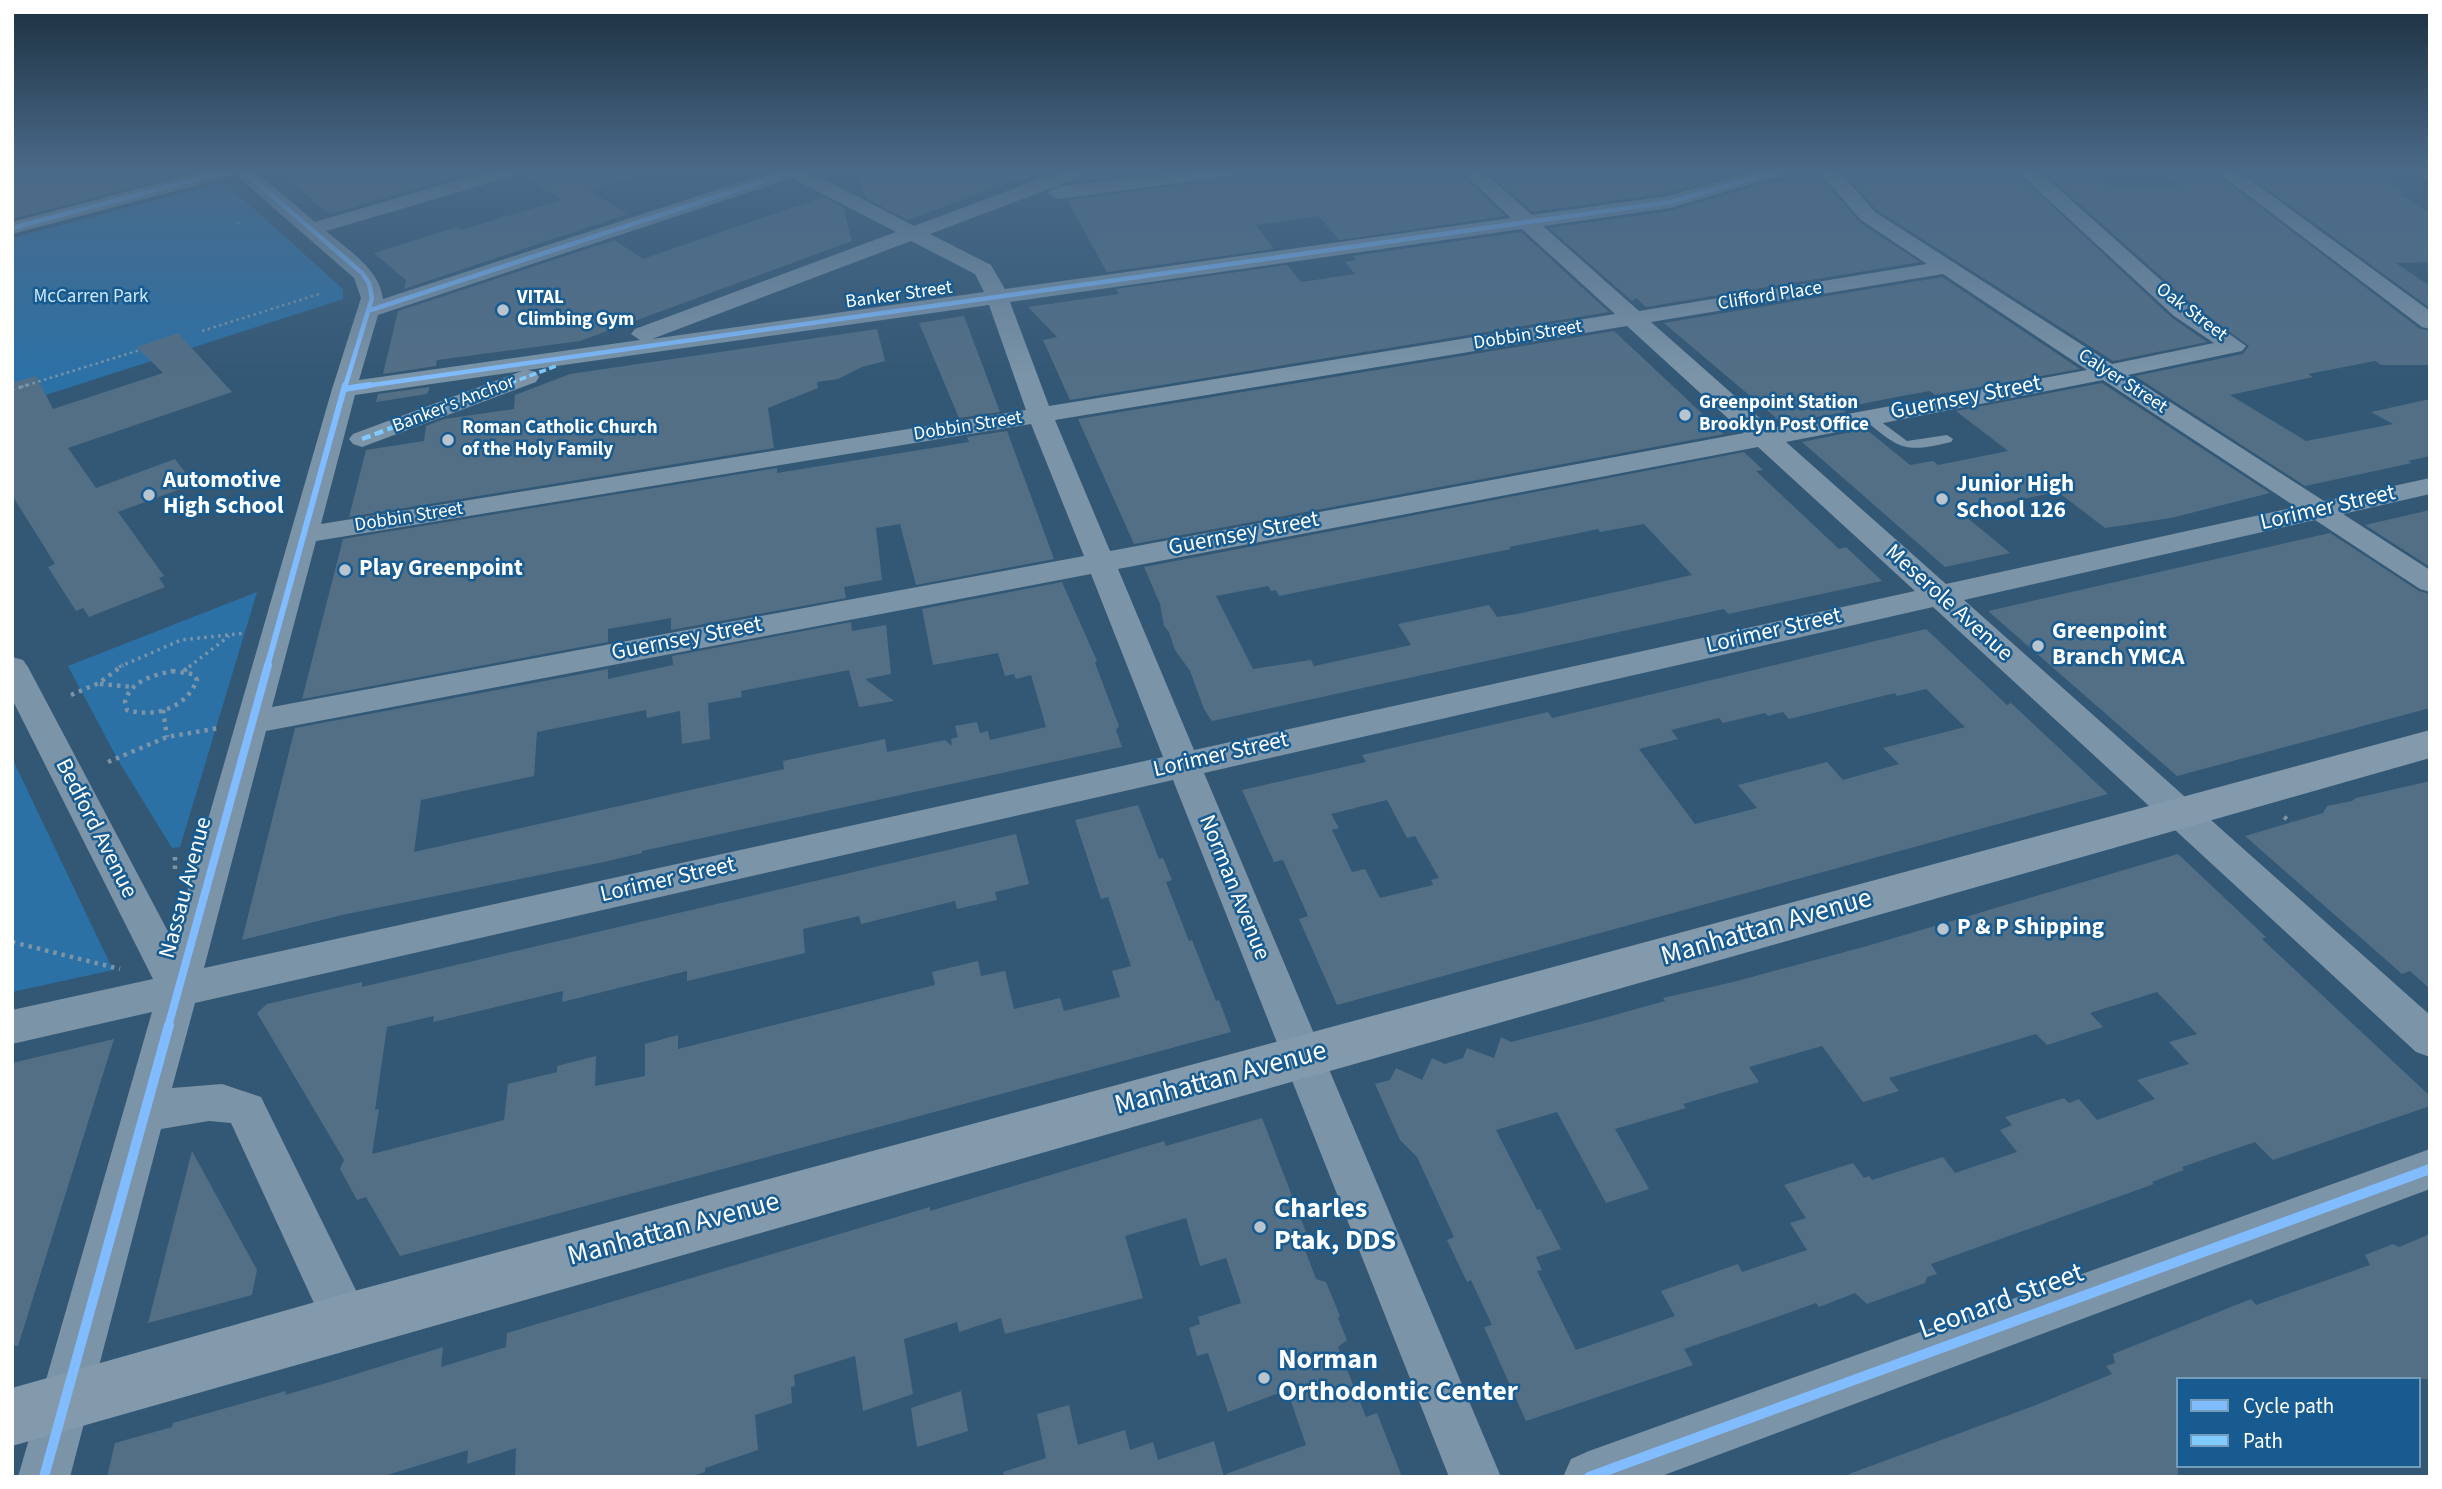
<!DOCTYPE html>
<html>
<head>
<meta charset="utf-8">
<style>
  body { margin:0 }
  #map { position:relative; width:2442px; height:1489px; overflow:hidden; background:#335875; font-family:"Source Sans 3",sans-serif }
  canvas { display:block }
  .frame { position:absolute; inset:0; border:14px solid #fff; pointer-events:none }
  .legend { position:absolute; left:2176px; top:1377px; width:245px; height:91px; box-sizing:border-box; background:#185b90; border:2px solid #749dbc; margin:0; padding:9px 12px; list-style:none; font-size:21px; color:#fff }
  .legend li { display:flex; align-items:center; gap:14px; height:35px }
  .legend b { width:35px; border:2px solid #749dbc }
</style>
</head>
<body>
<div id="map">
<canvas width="2442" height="1489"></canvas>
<div class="frame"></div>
<ul class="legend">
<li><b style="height:9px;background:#80bcff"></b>Cycle path</li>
<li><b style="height:9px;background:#80caff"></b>Path</li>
</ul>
</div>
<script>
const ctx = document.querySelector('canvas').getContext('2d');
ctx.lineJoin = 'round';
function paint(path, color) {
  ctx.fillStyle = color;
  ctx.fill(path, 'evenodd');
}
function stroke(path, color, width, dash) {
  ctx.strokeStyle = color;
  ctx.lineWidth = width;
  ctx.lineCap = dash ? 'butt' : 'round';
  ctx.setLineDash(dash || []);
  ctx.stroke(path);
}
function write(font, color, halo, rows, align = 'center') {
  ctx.font = font + ' "Source Sans 3",sans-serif';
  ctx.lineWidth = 5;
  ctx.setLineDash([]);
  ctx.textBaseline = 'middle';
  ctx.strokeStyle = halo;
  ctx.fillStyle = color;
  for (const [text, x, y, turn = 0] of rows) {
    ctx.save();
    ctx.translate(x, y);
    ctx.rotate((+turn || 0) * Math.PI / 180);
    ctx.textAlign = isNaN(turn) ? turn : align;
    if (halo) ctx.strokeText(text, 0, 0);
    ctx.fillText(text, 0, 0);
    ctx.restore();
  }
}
paint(new Path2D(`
  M 224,182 L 343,289 L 343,299 L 12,406 L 12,238 Z
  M 257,592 L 180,847 L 172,848 L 118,760 L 68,666 Z
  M 12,758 L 113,970 L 12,992 Z`), '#2c71a6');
paint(new Path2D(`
  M 12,168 L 176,168 L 177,176 L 12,219 Z
  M 273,168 L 463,168 L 464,175 L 329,214 Z
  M 531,168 L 643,168 L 644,174 L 590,191 L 627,214 L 404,289 L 406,280 L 374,253 L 457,227 L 461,230 L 561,200 L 524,176 Z
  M 854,168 L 1041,168 L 1041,171 L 908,220 L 867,199 Z
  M 1098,168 L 1182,168 L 1075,182 L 1095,174 Z
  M 1326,168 L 1455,168 L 1505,216 L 1339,240 L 1319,216 L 1256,225 L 1274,249 L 1107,272 L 1067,200 L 1254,175 L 1254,178 Z
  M 1483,168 L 1722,168 L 1728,176 L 1667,193 L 1533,212 Z
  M 1845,168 L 2011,168 L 2172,318 L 2207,342 L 2113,361 L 1877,210 L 1852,183 L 1858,183 Z
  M 2039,168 L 2059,168 L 2065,174 L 2080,173 L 2107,185 L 2181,187 L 2162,172 L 2181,172 L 2177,168 L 2209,168 L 2420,329 L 2430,331 L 2430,365 L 2381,365 L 2375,361 L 2308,374 L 2313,377 L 2230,395 L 2306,441 L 2393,424 L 2371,412 L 2430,399 L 2430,456 L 2408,461 L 2412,463 L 2305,486 L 2135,376 L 2243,354 L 2249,346 L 2192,304 Z
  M 2239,168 L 2369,170 L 2407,194 L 2400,194 L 2430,213 L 2430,262 L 2396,263 L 2430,286 L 2430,308 Z
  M 1767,182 L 1825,182 L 1859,222 L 1920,262 L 1646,307 L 1636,298 L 1632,301 L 1549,228 L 1671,211 Z
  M 823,197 L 843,207 L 852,241 L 580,341 L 437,360 L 436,366 L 383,374 L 398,311 L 614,240 L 643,259 Z
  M 1521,232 L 1609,312 L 1070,400 L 1043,340 L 1057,337 L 1028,307 L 1119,294 L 1116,289 L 1287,265 L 1301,282 L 1355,274 L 1345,262 L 1356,260 L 1353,256 Z
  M 1942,277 L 2080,369 L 1935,395 L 1930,391 L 1902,396 L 1841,408 L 1846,412 L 1782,423 L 1664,323 Z
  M 964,316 L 1000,412 L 959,418 L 919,323 Z
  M 877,329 L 885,361 L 862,367 L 838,379 L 817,382 L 818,388 L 768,408 L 774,448 L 349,517 L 366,450 L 424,441 L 426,426 L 444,419 L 514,409 L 515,395 L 570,374 Z
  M 1614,331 L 1724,434 L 1134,544 L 1078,419 Z
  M 178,333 L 232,392 L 68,448 L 96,488 L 175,459 L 194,484 L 118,512 L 164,576 L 159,578 L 165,587 L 89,617 L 83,608 L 76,611 L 48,567 L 55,564 L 12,495 L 12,383 L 36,376 L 53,409 L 163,373 L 137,347 Z
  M 2102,383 L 2270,493 L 2171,518 L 2105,528 L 2058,492 L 1991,505 L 1996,509 L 1965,516 L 2010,553 L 1945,567 L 1802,442 L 1866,429 L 1910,465 L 1933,461 L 1938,465 L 2008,451 L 1956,411 Z
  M 430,387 L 427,394 L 376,402 L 378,394 Z
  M 1007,431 L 1054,559 L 916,585 L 900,524 L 876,528 L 882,580 L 844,587 L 846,598 L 671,630 L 671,618 L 608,629 L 608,642 L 302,699 L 343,539 L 777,468 L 777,473 L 938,447 L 969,442 L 967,437 Z
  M 1744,452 L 1763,470 L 1756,471 L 1839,549 L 1846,547 L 1882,581 L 1728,614 L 1724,609 L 1212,721 L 1204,709 L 1190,671 L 1175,650 L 1169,632 L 1164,626 L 1160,604 L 1144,567 ZM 1644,524 L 1692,575 L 1517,614 L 1497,617 L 1489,605 L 1398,624 L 1411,645 L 1314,666 L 1311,660 L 1253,669 L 1216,596 L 1268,586 L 1271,591 L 1276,590 L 1279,596 L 1511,549 L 1509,547 L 1574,534 L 1598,529 L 1600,532 Z
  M 2430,510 L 2430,567 L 2365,525 Z
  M 2330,533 L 2419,591 L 2430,594 L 2430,708 L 2177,776 L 1988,611 Z
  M 1062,582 L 1097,661 L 1095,663 L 1119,726 L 1116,730 L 1122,747 L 642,851 L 642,853 L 604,862 L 342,915 L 242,940 L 295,728 L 608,669 L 608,679 L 673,665 L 672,656 L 851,622 L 852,631 L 886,625 L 891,674 L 865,679 L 894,701 L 859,707 L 849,670 L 741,691 L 742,697 L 708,703 L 710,739 L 682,744 L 680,711 L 647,718 L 646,710 L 537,732 L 534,776 L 421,800 L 414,852 L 784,769 L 783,761 L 885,739 L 887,752 L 945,740 L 952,746 L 951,739 L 958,737 L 955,726 L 977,722 L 980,733 L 988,731 L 990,740 L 1046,727 L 1031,675 L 1016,679 L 1014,674 L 1005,676 L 998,653 L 933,665 L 922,609 Z
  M 1926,629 L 2007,705 L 2011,703 L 2108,794 L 1337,1005 L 1299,919 L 1308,916 L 1283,860 L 1274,862 L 1242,790 L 1366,762 L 1362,755 L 1548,712 L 1552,718 ZM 1926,689 L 1965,727 L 1883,748 L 1899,764 L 1843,780 L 1827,762 L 1738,785 L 1757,808 L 1695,824 L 1639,749 L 1678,739 L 1671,730 L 1719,718 L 1723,723 L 1765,713 L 1768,716 L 1783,712 L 1789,719 L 1895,693 L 1897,696 ZM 1387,800 L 1407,838 L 1415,836 L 1439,878 L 1431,880 L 1433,885 L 1380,898 L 1365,869 L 1352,872 L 1332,830 L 1339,828 L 1331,814 Z
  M 2430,781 L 2430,989 L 2410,971 L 2402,974 L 2245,836 L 2323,813 L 2327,806 L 2352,801 L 2356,798 Z
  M 1138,805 L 1159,859 L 1163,858 L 1172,880 L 1166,882 L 1189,941 L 1192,940 L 1216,1001 L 1219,1000 L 1231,1032 L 400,1256 L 366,1197 L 357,1200 L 340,1169 L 344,1160 L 257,1013 L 267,1004 L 362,982 L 362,987 L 1016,834 L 1029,884 L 995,892 L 997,900 L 957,909 L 955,901 L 861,924 L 859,916 L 803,929 L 805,953 L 687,981 L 687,971 L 562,1002 L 563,991 L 433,1022 L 434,1016 L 387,1027 L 375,1110 L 379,1109 L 372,1154 L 504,1120 L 508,1084 L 557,1072 L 557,1066 L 596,1056 L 595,1086 L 645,1076 L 645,1044 L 678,1035 L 678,1049 L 718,1039 L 935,985 L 932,972 L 978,961 L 981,976 L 1005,971 L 1014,1009 L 1060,998 L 1064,1011 L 1120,997 L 1112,971 L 1131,966 L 1108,897 L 1101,899 L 1075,820 Z
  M 2178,854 L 2266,937 L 2262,939 L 2430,1096 L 2430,1106 L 2273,1160 L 2255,1142 L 2182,1167 L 2184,1170 L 2152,1182 L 2154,1184 L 1931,1264 L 1937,1274 L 1927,1277 L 1925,1283 L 1867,1304 L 1855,1293 L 1819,1307 L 1816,1303 L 1774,1318 L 1684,1349 L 1693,1365 L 1526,1421 L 1484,1327 L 1492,1325 L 1471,1280 L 1467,1282 L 1447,1240 L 1454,1237 L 1417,1157 L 1400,1140 L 1375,1084 L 1390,1080 L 1396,1068 L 1422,1080 L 1432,1058 L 1445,1064 L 1463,1058 L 1467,1048 L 1494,1058 L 1501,1037 L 1511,1042 L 1593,1021 L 1665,1001 L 1663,998 L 1733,982 L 1867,946 ZM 2157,992 L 2197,1034 L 2169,1042 L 2189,1064 L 2137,1080 L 2155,1099 L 2097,1120 L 2079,1099 L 2069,1103 L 2064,1098 L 2005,1117 L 2012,1125 L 2000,1130 L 2017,1152 L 1955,1173 L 1943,1157 L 1872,1180 L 1869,1176 L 1864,1178 L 1853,1163 L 1784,1185 L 1806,1218 L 1790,1223 L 1807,1250 L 1742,1272 L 1738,1264 L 1661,1291 L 1675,1316 L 1576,1350 L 1537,1271 L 1542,1270 L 1536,1257 L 1561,1249 L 1540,1209 L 1537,1210 L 1496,1130 L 1557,1112 L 1606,1203 L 1649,1189 L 1615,1129 L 1686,1108 L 1683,1104 L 1759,1082 L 1749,1067 L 1822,1046 L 1863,1102 L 1899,1091 L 1889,1078 L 2036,1034 L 2047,1045 L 2103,1027 L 2090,1013 Z
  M 114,1039 L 18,1346 L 12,1345 L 12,1063 Z
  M 1262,1118 L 1306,1232 L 1299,1234 L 1316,1279 L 1326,1282 L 1340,1316 L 1338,1318 L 1347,1340 L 1338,1347 L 1366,1417 L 1377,1413 L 1402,1477 L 1227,1477 L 1226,1474 L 1306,1445 L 1287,1390 L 1228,1412 L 1208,1353 L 1197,1356 L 1189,1328 L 1200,1324 L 1198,1317 L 1241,1303 L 1226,1258 L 1200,1266 L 1186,1218 L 1125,1236 L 1143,1298 L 1005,1334 L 1001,1318 L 959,1332 L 957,1322 L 904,1339 L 913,1394 L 863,1411 L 855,1356 L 794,1375 L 795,1386 L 791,1387 L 792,1403 L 755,1415 L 758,1450 L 705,1468 L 705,1472 L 689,1477 L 515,1477 L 516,1448 L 467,1464 L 468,1450 L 381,1477 L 107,1477 L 115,1443 L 172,1427 L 173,1423 L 286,1391 L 285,1395 L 340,1379 L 443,1347 L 441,1367 L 506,1347 L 507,1333 L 930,1207 L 930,1211 L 1164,1141 L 1166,1146 Z
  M 192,1151 L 257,1270 L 252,1295 L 148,1323 Z
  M 2430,1234 L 2430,1379 L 2178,1379 L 2178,1477 L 1849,1477 L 1849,1474 L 2036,1405 L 2112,1374 L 2106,1366 L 2115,1363 L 2113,1354 L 2251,1299 L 2256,1305 L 2370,1265 L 2365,1255 L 2393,1244 L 2399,1247 Z
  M 961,1391 L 968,1431 L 917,1447 L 911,1408 Z
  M 1069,1405 L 1078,1445 L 1125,1430 L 1130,1450 L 1153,1442 L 1158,1460 L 1214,1441 L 1224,1477 L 1004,1477 L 1003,1472 L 1046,1458 L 1037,1414 Z`), '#526f86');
stroke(new Path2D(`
  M 237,223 L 242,222
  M 202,331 L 319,294
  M 21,387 L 140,350`), '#7b94a8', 2.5, [2.5, 3.5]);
stroke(new Path2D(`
  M 12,390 L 27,385
  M 119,667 L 181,640 L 246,633
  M 189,667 L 229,636`), '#7b94a8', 3.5, [2.5, 4.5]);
stroke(new Path2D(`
  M 172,671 L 193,674 L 197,680 C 186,708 155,718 127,710 L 125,702 C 130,681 154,675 172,671 Z
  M 184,671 L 191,665
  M 100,684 L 133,687
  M 71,695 L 99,683 L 123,665
  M 163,710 L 167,737
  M 108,762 L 167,737 L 219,728
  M 2284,817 L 2291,822
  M 175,857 L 175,873
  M 12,942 L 120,969`), '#7b94a8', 4.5, [3.5, 5]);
paint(new Path2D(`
  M 1869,413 L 1907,441 L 1947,435 L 1953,439 L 1951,442 C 1906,453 1900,450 1865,420 L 1863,417 Z`), '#7b94a8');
paint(new Path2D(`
  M 216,168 L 252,168 L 315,222 L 499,168 L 529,168 L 527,172 L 326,231 C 349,251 379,268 383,299 L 783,168 L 803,168 L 914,226 L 1069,168 L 1096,168 L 1094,172 L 930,234 L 991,265 L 1005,289 L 1511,218 L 1458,168 L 1479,168 L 1532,215 L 1668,196 L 1765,168 L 1796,168 L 1794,172 L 1670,208 L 1543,226 L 1639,311 L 1927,264 L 1861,220 L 1816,168 L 1836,168 L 1875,212 L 2112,364 L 2214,343 L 2174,316 L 2014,168 L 2035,168 L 2190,306 L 2246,346 L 2242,351 L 2128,375 L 2324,501 L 2430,478 L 2430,494 L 2343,514 L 2430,570 L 2430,592 L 2420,589 L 2315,520 L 1964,600 L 2430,1015 L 2430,1057 L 2416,1052 L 1933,607 L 1204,773 L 1501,1477 L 1449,1477 L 1173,780 L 195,1003 L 172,1088 L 222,1084 L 261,1097 L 371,1321 L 364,1338 L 347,1345 L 330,1338 L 231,1123 L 209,1121 L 161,1129 L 70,1477 L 18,1477 L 152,1012 L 12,1044 L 12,1010 L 153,979 L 12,699 L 12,657 L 23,660 L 28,667 L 173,941 L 332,389 L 361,298 L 354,278 L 236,175 L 12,234 L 12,222 ZM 792,178 L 896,232 L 635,329 L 631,334 L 640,340 L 359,380 L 378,315 ZM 1522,229 L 1615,314 L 1049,406 L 1010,302 ZM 911,241 L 975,274 L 984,292 L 652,339 ZM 1943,274 L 2087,370 L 1771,428 L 1651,322 ZM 989,305 L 1026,410 L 321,524 L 355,395 L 522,371 L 353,434 L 349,439 L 353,444 L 362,447 L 536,382 L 539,377 L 536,372 L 528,370 ZM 1627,326 L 1744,433 L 1110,551 L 1055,420 ZM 2103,380 L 2296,507 L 1946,584 L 1786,442 ZM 1031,424 L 1084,556 L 272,707 L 316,541 ZM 1758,447 L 1915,591 L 1194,750 L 1118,569 ZM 1091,574 L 1163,757 L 204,968 L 266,731 Z
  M 1204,168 L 1259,168 L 1250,174 L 1057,199 L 1047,193 L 1057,187 Z
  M 2212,168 L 2234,168 L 2430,311 L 2430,329 L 2422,327 Z
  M 2408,168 L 2430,168 L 2430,182 Z
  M 2430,1149 L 2430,1189 L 1659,1477 L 1563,1477 L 1571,1459 L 1589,1451 Z`), '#7b94a8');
paint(new Path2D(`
  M 777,168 L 814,168 C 804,180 786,180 777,168 Z
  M 2430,730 L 2430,758 L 12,1446 L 12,1388 L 347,1293 Z`), '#839aac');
stroke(new Path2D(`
  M 500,387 L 556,366`), '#80caff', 3.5, [7, 3.5]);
stroke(new Path2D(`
  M 362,439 L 505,385`), '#80caff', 4.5, [9, 4.5]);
stroke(new Path2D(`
  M 240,168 L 362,273 L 369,283 L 372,298 L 345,387
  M 12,228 L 239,168
  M 368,311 L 803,168
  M 358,387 L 1670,202 L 1787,168`), '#80bcff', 4.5);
stroke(new Path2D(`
  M 344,389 L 370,385
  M 267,667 L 345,385`), '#80bcff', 6);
stroke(new Path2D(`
  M 168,1027 L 268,665`), '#80bcff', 8);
stroke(new Path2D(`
  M 44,1477 L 169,1025
  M 1589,1477 L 2430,1169`), '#80bcff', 10);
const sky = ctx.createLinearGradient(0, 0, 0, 377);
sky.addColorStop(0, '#1c3040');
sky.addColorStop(0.45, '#4a6a89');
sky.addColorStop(1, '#4a6a8900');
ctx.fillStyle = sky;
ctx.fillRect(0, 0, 2442, 377);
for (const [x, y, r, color] of [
  [503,310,7,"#b8c5cf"],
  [1685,415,7,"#b8c5cf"],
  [448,440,7,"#b8c5cf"],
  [149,495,7,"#b8c5cf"],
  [1942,499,7,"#b8c5cf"],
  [345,570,7,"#b8c5cf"],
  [2038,646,7,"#b8c5cf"],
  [1943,929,7,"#b8c5cf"],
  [1260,1227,7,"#b8c5cf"],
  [1264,1378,7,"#b8c5cf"]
]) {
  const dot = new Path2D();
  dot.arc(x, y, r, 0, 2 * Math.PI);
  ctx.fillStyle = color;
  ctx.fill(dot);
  stroke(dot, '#185b90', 2.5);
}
write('19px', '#fff', '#185b90', [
  ["Banker Street",899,296,-8],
  ["Clifford Place",1770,297,-9],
  ["Oak Street",2191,313,37],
  ["Dobbin Street",1528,336,-9],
  ["Calyer Street",2122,382,33],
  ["Banker's Anchor",454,405,-21],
  ["Dobbin Street",968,427,-9],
  ["Dobbin Street",409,518,-9]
]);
write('19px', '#cce7fb', '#185b90', [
  ["McCarren Park",91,298]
]);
write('bold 19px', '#fff', '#185b90', [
  ["VITAL",517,299],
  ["Climbing Gym",517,321],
  ["Greenpoint Station",1699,404],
  ["Brooklyn Post Office",1699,426],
  ["Roman Catholic Church",462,429],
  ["of the Holy Family",462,451]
], 'left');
write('23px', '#fff', '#185b90', [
  ["Guernsey Street",1966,399,-11],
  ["Lorimer Street",2328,509,-13],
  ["Guernsey Street",1244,535,-11],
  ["Meserole Avenue",1948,604,42],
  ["Lorimer Street",1774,632,-13],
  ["Guernsey Street",687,640,-11],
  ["Lorimer Street",1221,756,-13],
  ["Bedford Avenue",95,829,63],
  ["Lorimer Street",668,881,-13],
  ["Nassau Avenue",187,888,-75],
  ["Norman Avenue",1233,888,68]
]);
write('bold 23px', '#fff', '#185b90', [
  ["Automotive",163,482],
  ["High School",163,508],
  ["Junior High",1956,486],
  ["School 126",1956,512],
  ["Play Greenpoint",359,570],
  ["Greenpoint",2052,633],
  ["Branch YMCA",2052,659],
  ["P & P Shipping",1957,929]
], 'left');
write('28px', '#fff', '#185b90', [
  ["Manhattan Avenue",1767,929,-16],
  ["Manhattan Avenue",1221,1080,-15],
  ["Manhattan Avenue",674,1231,-15],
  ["Leonard Street",2002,1303,-20]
]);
write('bold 28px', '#fff', '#185b90', [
  ["Charles",1274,1211],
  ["Ptak, DDS",1274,1243],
  ["Norman",1278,1362],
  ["Orthodontic Center",1278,1394]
], 'left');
</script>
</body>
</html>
